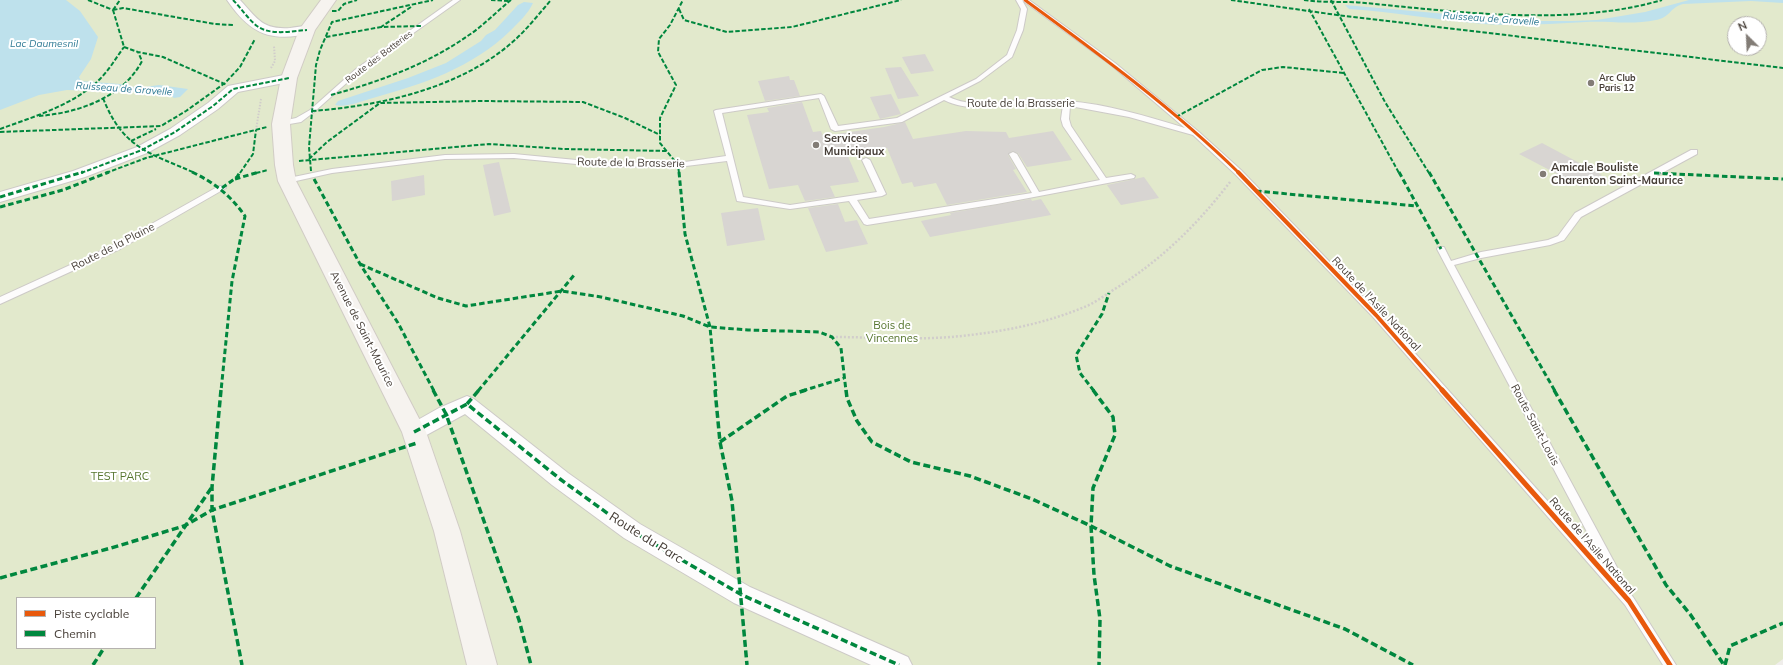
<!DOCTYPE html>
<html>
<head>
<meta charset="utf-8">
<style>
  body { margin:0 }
  #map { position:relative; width:1783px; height:665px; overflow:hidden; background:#f0eeeb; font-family:Mulish,sans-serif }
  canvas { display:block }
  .legend { position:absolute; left:16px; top:597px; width:140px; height:52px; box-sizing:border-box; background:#fff; border:1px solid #b5b2af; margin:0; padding:5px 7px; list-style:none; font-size:12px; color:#463e37 }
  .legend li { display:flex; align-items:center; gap:8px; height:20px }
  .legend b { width:20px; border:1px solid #b5b2af }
  .north { position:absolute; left:1727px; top:16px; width:40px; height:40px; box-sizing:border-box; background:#fff; border:1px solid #b5b2af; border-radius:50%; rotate:336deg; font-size:11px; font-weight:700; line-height:16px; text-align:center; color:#463e37 }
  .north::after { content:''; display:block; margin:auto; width:14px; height:18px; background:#827c76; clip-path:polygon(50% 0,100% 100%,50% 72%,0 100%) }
</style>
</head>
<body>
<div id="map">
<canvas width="1783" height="665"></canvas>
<ul class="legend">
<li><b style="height:5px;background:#e8590c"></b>Piste cyclable</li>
<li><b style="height:5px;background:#00873e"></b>Chemin</li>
</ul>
<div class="north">N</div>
</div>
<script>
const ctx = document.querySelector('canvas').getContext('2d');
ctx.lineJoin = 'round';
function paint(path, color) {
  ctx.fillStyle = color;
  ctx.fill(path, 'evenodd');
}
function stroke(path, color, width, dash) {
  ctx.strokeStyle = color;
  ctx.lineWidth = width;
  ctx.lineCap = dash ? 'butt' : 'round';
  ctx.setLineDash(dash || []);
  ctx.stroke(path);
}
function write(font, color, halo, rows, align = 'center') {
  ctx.font = font + ' Mulish,sans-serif';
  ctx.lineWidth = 4;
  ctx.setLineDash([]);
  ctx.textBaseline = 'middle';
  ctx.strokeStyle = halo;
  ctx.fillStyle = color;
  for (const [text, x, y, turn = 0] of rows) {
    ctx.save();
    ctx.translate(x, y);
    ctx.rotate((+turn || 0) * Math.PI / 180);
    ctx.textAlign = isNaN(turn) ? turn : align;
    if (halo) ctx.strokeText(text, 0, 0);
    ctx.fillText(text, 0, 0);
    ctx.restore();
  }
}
paint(new Path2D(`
  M 0,0 L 1783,0 L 1783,659 L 1775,665 L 0,665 ZM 1735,24 L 1759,24 L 1759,48 L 1735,48 ZM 17,598 L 155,598 L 155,648 L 17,648 Z`), '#e2e9cc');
paint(new Path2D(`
  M 0,0 L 66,0 L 80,11 L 98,37 L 91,59 L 79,77 L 81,81 L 120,84 L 139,88 L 159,85 L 188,89 L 180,97 L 174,98 L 167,93 L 148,94 L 141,91 L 126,92 L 67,90 L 39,95 L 0,110 Z
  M 1689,0 L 1783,0 L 1783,3 L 1751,1 L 1683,4 C 1670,7 1670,18 1656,20 C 1633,25 1609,21 1586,22 C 1551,24 1517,26 1483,24 C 1438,20 1394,12 1349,9 L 1345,5 L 1526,21 L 1572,21 L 1597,20 L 1645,12 Z
  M 524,2 L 533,3 C 528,14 518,23 510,31 C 472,68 423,84 373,98 C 362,101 346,108 335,105 L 338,101 L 408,78 L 446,63 L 481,41 L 486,35 L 495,30 L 518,5 Z`), '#bee1ec');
paint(new Path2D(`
  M 925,54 L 934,71 L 911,74 L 902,57 Z
  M 901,67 L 919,96 L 898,99 L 885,68 Z
  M 789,76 L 790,80 L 794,80 L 800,96 L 765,101 L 758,81 Z
  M 891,94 L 901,114 L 880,119 L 870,97 Z
  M 802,102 L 813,132 L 821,131 L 823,136 L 884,127 L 905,122 L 913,139 L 966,131 L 1006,132 L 1009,138 L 1053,131 L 1072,160 L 1027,167 L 1018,153 L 1012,151 L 1008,155 L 1016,169 L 1013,170 L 1027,192 L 947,205 L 936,183 L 914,187 L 912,182 L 902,184 L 887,148 L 847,154 L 859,182 L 830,186 L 835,197 L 805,201 L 798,185 L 769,189 L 747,115 L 769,112 L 767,108 Z
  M 1542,143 L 1602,175 L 1582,187 L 1519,154 Z
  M 499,162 L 511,212 L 494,216 L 483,165 Z
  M 424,175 L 425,195 L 392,201 L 391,181 Z
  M 1144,177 L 1159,198 L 1121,205 L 1107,185 Z
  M 1031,199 L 1032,201 L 1041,199 L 1051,215 L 930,237 L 921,221 L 951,215 L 950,213 Z
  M 838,204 L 845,222 L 857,220 L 868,244 L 826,252 L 808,208 Z
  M 758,208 L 765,240 L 727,246 L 721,213 Z`), '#d8d5d2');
const lane = new Path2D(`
  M 453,0 L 460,0 L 360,71 L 314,112 L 301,122 L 278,126 L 278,122 L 296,118 L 310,110 L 356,69 Z
  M 1016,0 L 1029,0 L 1115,63 L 1199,132 L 1241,170 L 1379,313 L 1604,564 L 1437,249 L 1438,247 L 1444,247 L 1451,261 L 1481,252 L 1548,240 L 1558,236 L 1575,213 L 1691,150 L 1697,150 L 1697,154 L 1581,217 L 1564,240 L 1550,245 L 1481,258 L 1454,265 L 1626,584 L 1628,588 L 1627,590 L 1633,597 L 1676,665 L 1663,665 L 1625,605 L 1373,317 L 1235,174 L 1193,135 L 1129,117 L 1070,106 L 1069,119 L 1071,126 L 1106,178 L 1131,174 L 1135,176 L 1134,178 L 997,204 L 867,225 L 864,224 L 849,201 L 790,209 L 737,201 L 727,161 L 678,167 L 597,166 L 514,158 L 445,159 L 332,173 L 287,183 L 283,181 L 284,179 L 332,169 L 445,155 L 514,154 L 597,162 L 678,163 L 726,156 L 714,111 L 716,110 L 821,94 L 824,96 L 838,126 L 897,118 L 976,79 L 1007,55 L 1017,30 L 1021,9 ZM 1022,0 L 1111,65 L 1185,128 C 1147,116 1106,104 1067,101 C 1052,100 1036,99 1021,100 C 997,102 972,108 949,97 L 980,81 L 1012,57 L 1023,30 L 1027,9 ZM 819,98 L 831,129 L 835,131 L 902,122 L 944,100 C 970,113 996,105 1023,104 C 1036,104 1050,104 1063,105 L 1061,119 L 1063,126 L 1100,180 L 1039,192 L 1017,154 L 1013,152 L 1009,154 L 1032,193 L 869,219 L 857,200 L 882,196 L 886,194 L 870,160 L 866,158 L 862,160 L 877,192 L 790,205 L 743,197 L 722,113 Z
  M 219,186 L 225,186 L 226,188 L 120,249 L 0,304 L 0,297 L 114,245 Z`);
const street = new Path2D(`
  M 227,0 L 240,0 C 257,18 262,30 290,28 C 297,27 304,25 312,27 L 314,30 L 312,33 C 271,43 250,34 227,0 Z
  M 289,74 L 294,75 L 296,78 L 294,81 L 238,92 L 218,109 L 180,135 L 147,153 L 85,177 L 0,202 L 0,192 L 73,171 L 137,147 L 170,129 L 208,103 L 228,86 Z
  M 467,396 L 474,399 L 568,473 L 640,524 L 750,587 L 908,657 L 912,665 L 871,665 L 734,603 L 624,538 L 552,485 L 465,414 L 421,438 L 414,440 L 407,438 L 404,432 L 407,426 L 439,408 Z`);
const secondary = new Path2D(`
  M 321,0 L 336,0 L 315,30 L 297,78 L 290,124 L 293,165 L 296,181 L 426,432 L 460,531 L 497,665 L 467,665 L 434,531 L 402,432 L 278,181 L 275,165 L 272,124 L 281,78 L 299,30 Z`);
stroke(lane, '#cdcac7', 2);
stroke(street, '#cdcac7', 2);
stroke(secondary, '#d1ccc5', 2);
stroke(new Path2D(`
  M 271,68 L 275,61 L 274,46
  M 256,130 L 261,99`), '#d1cdcb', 2, [1.5, 1.5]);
stroke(new Path2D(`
  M 832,337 C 871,337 911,340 951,337 C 997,333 1046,324 1089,305 C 1099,300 1108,293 1118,287 C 1162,259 1198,224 1230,182`), '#d1cdcb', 2.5, [2, 2]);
paint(lane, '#fdfcfc');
paint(street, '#fdfcfc');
paint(secondary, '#f6f3ef');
stroke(new Path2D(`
  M 88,0 L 113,10
  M 233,0 C 241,8 248,19 257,26 C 271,36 291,31 307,30
  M 491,0 L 510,1
  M 1231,0 L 1337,15 L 1783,68
  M 1304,0 C 1324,3 1345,1 1365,3 C 1459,12 1570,27 1662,0
  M 1331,0 L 1385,102 L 1429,173
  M 411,7 L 381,27 L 421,26
  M 679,9 L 684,20 L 727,32 L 792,27 L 901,0
  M 1309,9 L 1399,173
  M 113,10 L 123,8 L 215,24 L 233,25
  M 113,10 L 124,47
  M 113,10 L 120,0
  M 332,11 L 338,11 L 344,4 L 357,0
  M 326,37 L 381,27
  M 124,47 L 138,52 L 163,57 L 227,85
  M 331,95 C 378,82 426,65 466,37 C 482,27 496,12 511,0
  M 103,98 C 123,149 150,153 195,173
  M 312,111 C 379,106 457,89 509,45 C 525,32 538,15 551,0
  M 39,116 C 77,113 123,98 142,61 L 138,52
  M 1176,117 L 1262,70 L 1283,67 L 1344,73
  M 0,129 C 33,117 74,105 100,79 C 109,70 116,58 124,47
  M 0,132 L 161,126 L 186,111 L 225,83 L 240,67 L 255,39
  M 131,141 L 156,129
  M 309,159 L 327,142 L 380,103 L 482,101 L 583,102 L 625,118 L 660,135
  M 299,161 L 489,144 L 564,149 L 667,151
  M 311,171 L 309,147 L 316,65 L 320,50 L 332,22 L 433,0
  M 81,173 L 142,150 L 175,132 L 213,106 L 233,89 L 289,78
  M 106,173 L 146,158 L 267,127
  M 240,173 L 253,154 L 256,130
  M 256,173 L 268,170
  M 679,173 L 678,165 L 660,143 L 660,118 L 676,85 L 658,52 L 659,39 L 670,25 L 683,0
  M 1654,173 L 1661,173`), '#00873e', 2, [4.5, 2]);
stroke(new Path2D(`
  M 192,172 C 215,183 231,196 245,216 L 232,281 L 221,391
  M 679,172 L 685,234 L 710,327 L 716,391
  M 1399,172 L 1441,249
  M 1429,172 L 1555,391
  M 1654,173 L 1783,179
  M 235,179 L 259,172
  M 314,179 L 360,264 L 398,323 L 434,391
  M 222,188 L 237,177 L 240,172
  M 1256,191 L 1417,206
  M 0,197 L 83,172
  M 0,207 L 63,190 L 109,172
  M 360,264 L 438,298 L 466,306 L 562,291 L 601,297 L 683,316 L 710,327 L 748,330 L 819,332 L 832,337 L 841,348 L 846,391
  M 478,391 L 575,274
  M 802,391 L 844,378
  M 1094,391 L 1080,373 L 1076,355 L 1102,314 L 1109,293`), '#00873e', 3, [5.5, 3]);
stroke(new Path2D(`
  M 221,390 L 212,487 L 212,510 L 242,665
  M 433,390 L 446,414 L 519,620 L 531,665
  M 715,390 L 720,442 L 732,501 L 747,665
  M 846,390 L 847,398 L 857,421 L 872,442 L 911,462 L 970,476 L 1032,499 L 1091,526 L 1170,566 L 1345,629 L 1413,665
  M 1093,390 L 1113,417 L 1115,435 L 1093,488 L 1091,526 L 1094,575 L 1100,619 L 1099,665
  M 1554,390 L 1666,585 L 1690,614 L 1724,665
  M 467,404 L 479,390
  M 414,432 L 467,404 L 560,479 L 632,531 L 742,595 L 899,665
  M 720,442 L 787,396 L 806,390
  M 0,578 L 111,548 L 184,526 L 212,510 L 417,443
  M 136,598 L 212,487
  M 93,665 L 104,648
  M 1725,665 L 1730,646 L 1783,623`), '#00873e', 3.5, [7, 3.5]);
stroke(new Path2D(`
  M 1025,0 C 1099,54 1174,109 1239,173`), '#e8590c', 3);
stroke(new Path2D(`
  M 1238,172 L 1376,315 L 1443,391`), '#e8590c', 4);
stroke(new Path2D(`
  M 1442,390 L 1629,601 L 1670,665`), '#e8590c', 5);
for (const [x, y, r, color] of [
  [1591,83,4,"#827c76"],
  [816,145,4,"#827c76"],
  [1543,174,4,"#827c76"]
]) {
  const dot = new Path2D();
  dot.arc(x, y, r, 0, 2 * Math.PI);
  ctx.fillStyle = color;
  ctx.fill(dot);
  stroke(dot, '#fff', 1.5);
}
write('9px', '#463e37', '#fff', [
  ["Route des Batteries",379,57,-37]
]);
write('bold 9px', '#463e37', '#fff', [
  ["Arc Club",1599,78],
  ["Paris 12",1599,88]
], 'left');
write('italic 10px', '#307b95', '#fff', [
  ["Ruisseau de Gravelle",1491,19,4],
  ["Lac Daumesnil",44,44],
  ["Ruisseau de Gravelle",124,89,4]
]);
write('11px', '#463e37', '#fff', [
  ["Route de la Brasserie",1021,104],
  ["Route de la Brasserie",631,163,1],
  ["Route de la Plaine",113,247,-27],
  ["Route de l'Asile National",1376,304,47],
  ["Avenue de Saint-Maurice",362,329,63],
  ["Route Saint-Louis",1535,425,62],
  ["Route de l'Asile National",1592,546,49]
]);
write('bold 11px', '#463e37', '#fff', [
  ["Services",824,139],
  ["Municipaux",824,152],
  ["Amicale Bouliste",1551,168],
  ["Charenton Saint-Maurice",1551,181]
], 'left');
write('11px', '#55752d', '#fff', [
  ["Bois de",892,326],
  ["Vincennes",892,339],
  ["TEST PARC",120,477]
]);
write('13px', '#463e37', '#fff', [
  ["Route du Parc",646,538,32]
]);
</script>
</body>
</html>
